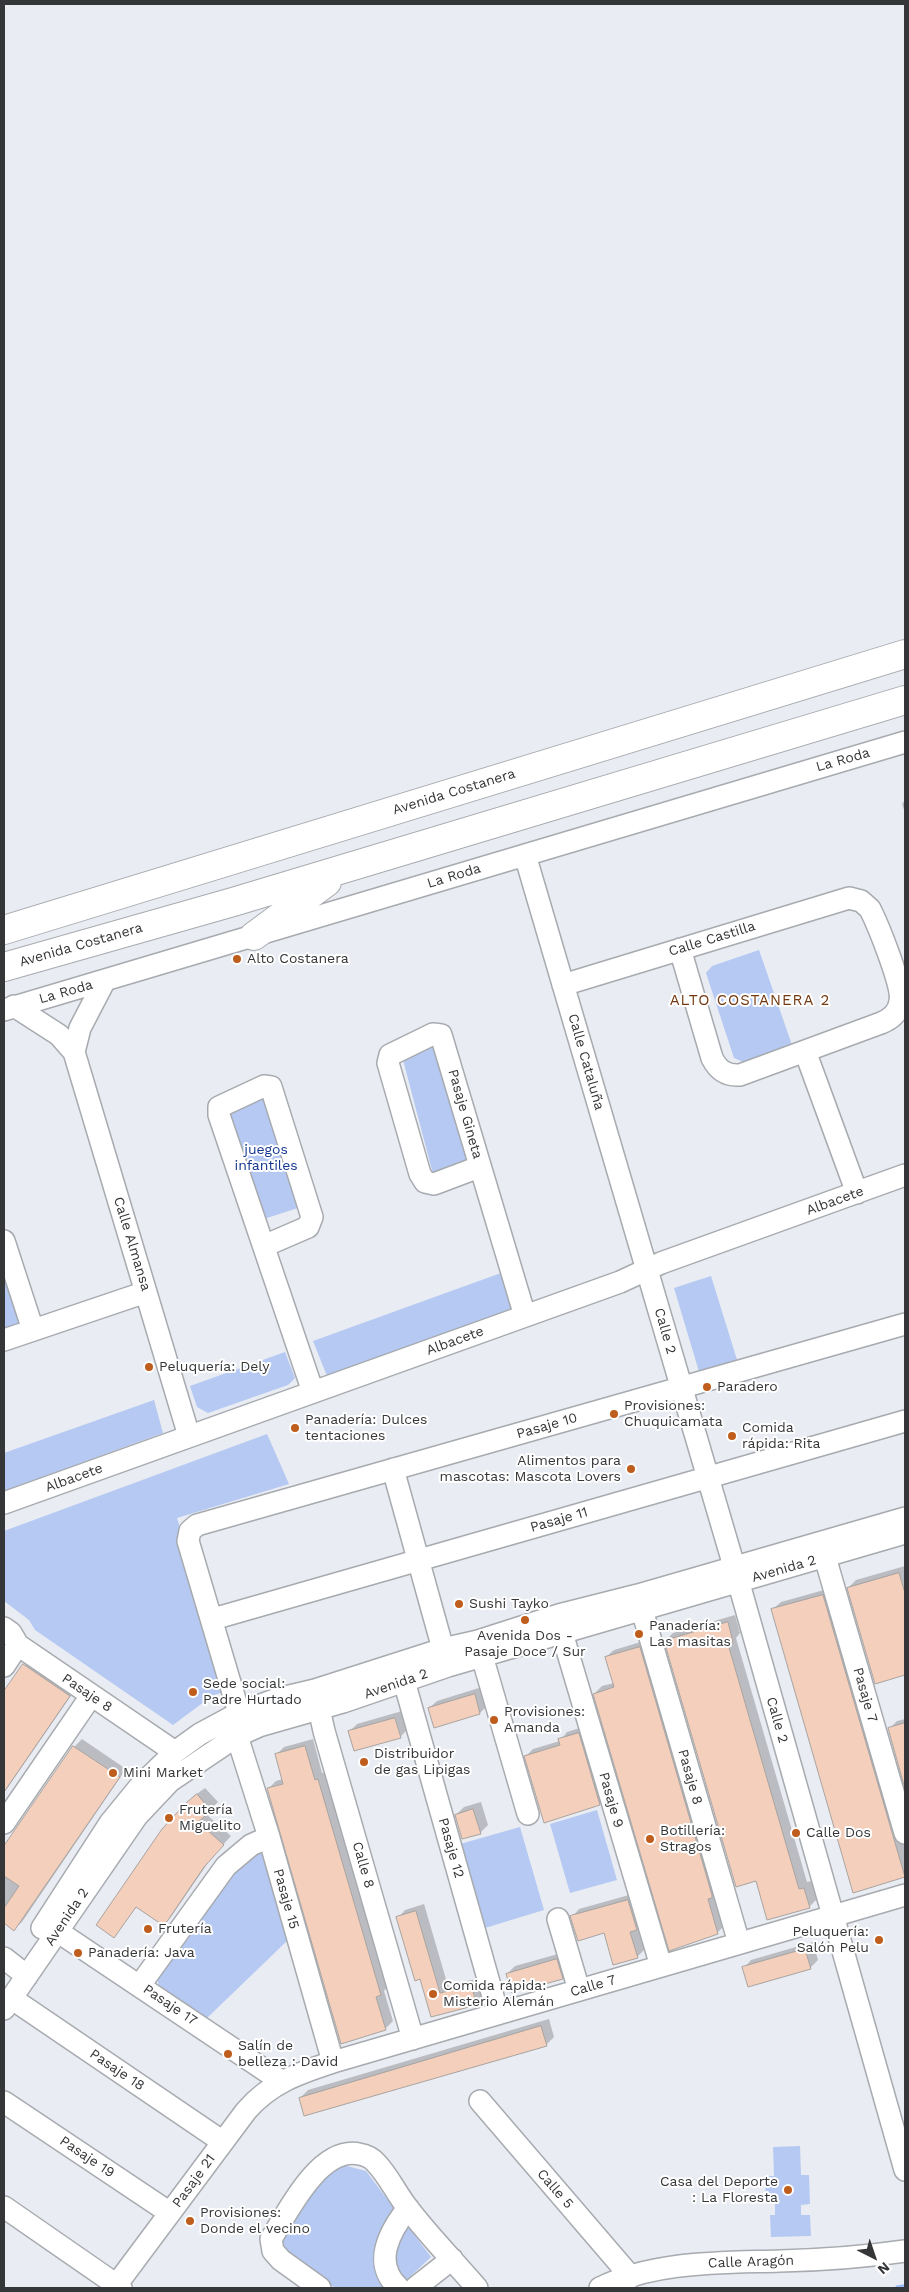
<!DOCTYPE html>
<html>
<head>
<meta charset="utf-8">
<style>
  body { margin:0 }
  #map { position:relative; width:909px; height:2292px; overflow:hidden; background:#e9ecf2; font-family:"Work Sans",sans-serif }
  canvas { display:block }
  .frame { position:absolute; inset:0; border:5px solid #353638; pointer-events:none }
  .north { position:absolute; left:849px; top:2232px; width:50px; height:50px; -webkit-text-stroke:4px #fff; paint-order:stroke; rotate:139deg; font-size:14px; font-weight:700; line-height:20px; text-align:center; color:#353638 }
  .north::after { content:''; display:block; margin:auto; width:18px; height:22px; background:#353638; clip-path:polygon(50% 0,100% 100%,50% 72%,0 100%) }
</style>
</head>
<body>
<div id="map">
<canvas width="909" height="2292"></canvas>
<div class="frame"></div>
<div class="north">N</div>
</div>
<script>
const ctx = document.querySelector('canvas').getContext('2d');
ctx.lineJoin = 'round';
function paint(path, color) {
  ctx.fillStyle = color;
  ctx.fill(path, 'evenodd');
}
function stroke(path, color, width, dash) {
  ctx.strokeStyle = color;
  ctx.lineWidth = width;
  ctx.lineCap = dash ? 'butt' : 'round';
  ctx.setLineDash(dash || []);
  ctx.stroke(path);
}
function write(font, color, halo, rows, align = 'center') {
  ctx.font = font + ' "Work Sans",sans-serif';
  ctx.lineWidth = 4;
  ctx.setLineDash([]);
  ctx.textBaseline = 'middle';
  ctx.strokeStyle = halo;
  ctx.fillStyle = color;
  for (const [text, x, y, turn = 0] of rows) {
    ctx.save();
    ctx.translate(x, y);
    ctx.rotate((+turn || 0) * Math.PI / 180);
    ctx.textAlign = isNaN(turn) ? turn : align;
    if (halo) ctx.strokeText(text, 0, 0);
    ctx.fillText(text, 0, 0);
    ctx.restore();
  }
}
paint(new Path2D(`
  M 759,950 L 792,1045 L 743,1062 L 734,1058 L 706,973 L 712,966 Z
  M 438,1046 L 471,1163 L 433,1174 L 402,1056 Z
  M 269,1097 L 304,1206 L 264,1219 L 229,1110 Z
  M 501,1273 L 515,1314 L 329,1381 L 313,1341 Z
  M 9,1274 L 22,1327 L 4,1333 L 4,1275 Z
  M 711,1276 L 738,1363 L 700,1375 L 674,1288 Z
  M 285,1352 L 295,1378 L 288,1385 L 208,1413 L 197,1407 L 190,1386 Z
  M 154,1400 L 163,1433 L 4,1491 L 4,1453 Z
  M 267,1434 L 289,1484 L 177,1518 L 202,1600 L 239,1686 L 212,1696 L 173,1725 L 35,1630 L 29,1620 L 4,1601 L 4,1531 Z
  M 597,1810 L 617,1880 L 570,1893 L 550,1824 Z
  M 520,1827 L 544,1910 L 485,1928 L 460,1844 Z
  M 250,1854 L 263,1854 L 288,1940 L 205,2020 L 159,1987 L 156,1973 L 233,1869 Z
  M 800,2146 L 801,2175 L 809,2175 L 810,2204 L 801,2205 L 801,2215 L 810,2215 L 811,2236 L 771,2237 L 770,2215 L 775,2215 L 775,2203 L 766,2203 L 765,2176 L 774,2176 L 773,2147 Z
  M 339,2164 L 366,2171 L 431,2257 L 398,2288 L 335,2288 L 280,2246 L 276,2230 Z`), '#b5c9f3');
paint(new Path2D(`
  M 905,800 L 905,813 L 902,804 Z
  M 905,1566 L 905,1674 L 876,1683 L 848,1588 L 856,1580 Z
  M 831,1588 L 905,1835 L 905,1876 L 854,1891 L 773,1609 L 781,1602 Z
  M 735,1615 L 740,1633 L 736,1638 L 807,1882 L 811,1881 L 817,1899 L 809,1907 L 757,1880 L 665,1641 L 673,1633 Z
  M 647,1640 L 725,1925 L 717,1933 L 594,1694 L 602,1686 L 614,1683 L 606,1657 L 614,1650 Z
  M 32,1657 L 77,1687 L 4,1793 L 4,1694 Z
  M 482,1687 L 488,1705 L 480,1713 L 429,1708 L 437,1701 Z
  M 402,1711 L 408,1729 L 400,1737 L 349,1732 L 357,1724 Z
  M 905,1719 L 905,1787 L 889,1729 L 897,1721 Z
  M 586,1726 L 607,1797 L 600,1804 L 526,1756 L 533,1749 L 560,1741 L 567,1732 Z
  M 82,1739 L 126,1769 L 22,1922 L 14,1929 L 4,1922 L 4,1848 L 74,1747 Z
  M 313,1739 L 322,1773 L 325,1772 L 388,1986 L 384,1991 L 393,2021 L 385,2029 L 268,1789 L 276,1781 L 283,1779 L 276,1755 L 284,1747 Z
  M 205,1788 L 218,1802 L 206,1814 L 231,1836 L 212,1857 L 171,1917 L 163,1924 L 137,1906 L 114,1936 L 194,1796 Z
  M 481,1802 L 488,1825 L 480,1833 L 456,1815 L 464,1807 Z
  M 636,1893 L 645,1949 L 637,1957 L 605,1932 L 572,1917 L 579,1909 Z
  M 424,1904 L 448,1986 L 479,1978 L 484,1996 L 476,2004 L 432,2016 L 421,1977 L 398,1918 L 405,1910 Z
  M 813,1942 L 818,1960 L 810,1968 L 744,1968 L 751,1960 Z
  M 565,1952 L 570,1970 L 562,1978 L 507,1974 L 515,1966 Z
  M 549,2019 L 554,2037 L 546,2045 L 300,2098 L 308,2090 Z`), '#0003');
stroke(new Path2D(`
  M 898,2288 L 905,2287`), '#9cbbfb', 5.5);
const building = new Path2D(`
  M 899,1573 L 905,1593 L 905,1675 L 875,1684 L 847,1588 Z
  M 823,1595 L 905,1877 L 853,1893 L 771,1609 Z
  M 728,1622 L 733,1642 L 728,1644 L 799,1889 L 804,1888 L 810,1908 L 767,1920 L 756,1881 L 736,1887 L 664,1641 Z
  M 640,1647 L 712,1895 L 712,1898 L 708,1899 L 718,1934 L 669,1951 L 593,1694 L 614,1687 L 605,1657 Z
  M 23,1664 L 70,1696 L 4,1792 L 4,1691 Z
  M 475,1694 L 480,1714 L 434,1728 L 428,1708 Z
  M 395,1718 L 401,1738 L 354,1751 L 348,1731 Z
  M 905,1723 L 905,1789 L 888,1728 Z
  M 579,1733 L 600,1805 L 544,1823 L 524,1756 L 560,1745 L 558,1739 Z
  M 73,1746 L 120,1777 L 14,1931 L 4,1923 L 4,1908 L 19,1886 L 4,1876 L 4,1846 Z
  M 305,1746 L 315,1780 L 318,1779 L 381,1995 L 376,1997 L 386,2030 L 341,2044 L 267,1788 L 283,1784 L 275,1754 Z
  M 197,1794 L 211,1811 L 198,1822 L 224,1845 L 204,1867 L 164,1926 L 136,1907 L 114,1938 L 96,1925 L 162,1829 L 185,1804 Z
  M 473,1809 L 481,1834 L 462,1839 L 455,1815 Z
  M 628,1900 L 637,1930 L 630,1932 L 638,1958 L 613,1965 L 604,1933 L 578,1941 L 570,1916 Z
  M 416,1911 L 440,1993 L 471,1985 L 477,2005 L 431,2017 L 420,1979 L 415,1981 L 396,1917 Z
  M 805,1949 L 811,1969 L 748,1987 L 742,1967 Z
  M 557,1959 L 563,1979 L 512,1993 L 506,1974 Z
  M 541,2026 L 547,2046 L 304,2116 L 299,2098 Z`);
paint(building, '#f3cfbc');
stroke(building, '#a9a39f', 1);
const minor = new Path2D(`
  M 525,855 L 734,1566 L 905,2170
  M 563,985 L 849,898 L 861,901 L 870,909 C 878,925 903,986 900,1001 C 899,1012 891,1019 881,1023 L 740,1075 C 726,1076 718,1070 712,1058 L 680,949
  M 14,1006 L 59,1035 L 74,1052 L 189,1436
  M 4,1010 L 905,742
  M 805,1051 L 857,1193
  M 74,1052 L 80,1028 L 105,980
  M 479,1167 L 434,1184 L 425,1182 L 420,1174 L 388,1063 L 390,1055 L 433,1034 L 441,1035 L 525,1316
  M 4,1241 L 33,1330
  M 264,1246 L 308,1227 L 312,1217 L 271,1087 L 264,1086 L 219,1107 L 219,1115 L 313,1392
  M 4,1340 L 146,1292
  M 393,1469 L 443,1649
  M 4,1503 L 620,1282 L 661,1263 L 905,1175
  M 825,1557 L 905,1833
  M 642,1610 L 739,1943
  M 213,1619 L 905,1421
  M 4,1628 L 11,1633 L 18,1645 L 175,1752
  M 562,1633 L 661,1966
  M 482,1656 L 528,1814
  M 4,1666 L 18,1645
  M 404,1681 L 498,2014
  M 316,1695 L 324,1731 L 413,2039
  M 239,1713 L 188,1541 L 190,1531 L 197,1525 L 905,1324
  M 237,1736 L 269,1837 L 333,2062
  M 4,1823 L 91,1696
  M 558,1919 L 579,1990
  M 42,1928 L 110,1823 L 141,1785 L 175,1752 L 200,1734 L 239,1713 L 277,1699 L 315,1690 L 443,1649 L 478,1641 L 559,1615 L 638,1595 L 905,1518
  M 57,1931 L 281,2081
  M 4,1958 L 27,1976
  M 140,1985 L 226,1866 L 251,1845 L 269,1837
  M 11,1998 L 223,2142
  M 4,2009 L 137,1816 L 170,1781 L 237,1736 L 259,1726 L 343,1702 L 448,1666 L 905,1533
  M 480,2101 L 631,2277
  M 4,2102 L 170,2213
  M 4,2207 L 121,2288
  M 114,2288 L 246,2111 C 270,2083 299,2073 333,2062 L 905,1895
  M 320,2288 L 281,2260 L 273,2251 L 271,2239 C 288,2211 320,2146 359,2154 C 365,2155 372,2158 376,2163 C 388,2175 396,2193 407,2207 C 428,2235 454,2261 477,2288
  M 399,2288 C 372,2264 389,2232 408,2208
  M 415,2288 L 452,2259
  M 600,2288 C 655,2261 719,2263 780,2261 C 822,2260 863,2257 905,2251`);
const major = new Path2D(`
  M 4,930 L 905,654
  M 254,936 L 327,882
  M 4,967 L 233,902 L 905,700`);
stroke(minor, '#a7aaaf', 24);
stroke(major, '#a7aaaf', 30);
stroke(minor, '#fff', 21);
stroke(major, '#fff', 28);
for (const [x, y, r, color] of [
  [237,959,5,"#be5d1c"],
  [149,1367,5,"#be5d1c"],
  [707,1387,5,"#be5d1c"],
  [614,1414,5,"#be5d1c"],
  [295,1428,5,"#be5d1c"],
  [732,1436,5,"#be5d1c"],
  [631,1469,5,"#be5d1c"],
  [459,1604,5,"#be5d1c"],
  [525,1620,5,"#be5d1c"],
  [639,1634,5,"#be5d1c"],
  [193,1692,5,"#be5d1c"],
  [494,1720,5,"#be5d1c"],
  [364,1762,5,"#be5d1c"],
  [113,1773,5,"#be5d1c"],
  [169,1818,5,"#be5d1c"],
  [796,1833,5,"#be5d1c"],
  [650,1839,5,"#be5d1c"],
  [148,1929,5,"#be5d1c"],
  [879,1940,5,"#be5d1c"],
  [78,1953,5,"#be5d1c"],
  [433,1994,5,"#be5d1c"],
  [228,2054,5,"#be5d1c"],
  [788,2190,5,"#be5d1c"],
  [190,2221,5,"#be5d1c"]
]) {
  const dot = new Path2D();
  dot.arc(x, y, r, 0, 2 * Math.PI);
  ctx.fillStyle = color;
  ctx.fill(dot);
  stroke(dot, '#fff', 2);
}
write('14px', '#353638', '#fff', [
  ["La Roda",843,760,-16],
  ["Avenida Costanera",454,792,-17],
  ["La Roda",454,876,-17],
  ["Calle Castilla",712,939,-17],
  ["Avenida Costanera",81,945,-16],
  ["La Roda",66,992,-16],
  ["Calle Cataluña",586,1062,74],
  ["Pasaje Gineta",465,1114,74],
  ["Albacete",835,1201,-20],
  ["Calle Almansa",132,1244,73],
  ["Calle 2",665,1331,74],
  ["Albacete",455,1341,-20],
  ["Pasaje 10",547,1426,-16],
  ["Albacete",74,1478,-20],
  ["Pasaje 11",559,1520,-16],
  ["Avenida 2",784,1569,-16],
  ["Avenida 2",396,1684,-19],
  ["Pasaje 8",87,1693,34],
  ["Pasaje 7",865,1695,74],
  ["Calle 2",777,1720,74],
  ["Pasaje 8",690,1777,74],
  ["Pasaje 9",611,1800,74],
  ["Pasaje 12",451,1848,74],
  ["Calle 8",363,1865,74],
  ["Pasaje 15",286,1899,74],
  ["Avenida 2",67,1917,-56],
  ["Calle 7",593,1986,-16],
  ["Pasaje 17",170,2005,34],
  ["Pasaje 18",117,2070,34],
  ["Pasaje 19",87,2157,34],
  ["Pasaje 21",194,2181,-54],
  ["Calle 5",555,2189,49],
  ["Calle Aragón",751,2262,-2]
]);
write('14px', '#353638', '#fff', [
  ["Alto Costanera",247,959],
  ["Peluquería: Dely",159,1367],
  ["Paradero",717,1387],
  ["Provisiones:",624,1406],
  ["Chuquicamata",624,1422],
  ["Panadería: Dulces",305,1420],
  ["tentaciones",305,1436],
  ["Comida",742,1428],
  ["rápida: Rita",742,1444],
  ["Alimentos para",621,1461,"right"],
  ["mascotas: Mascota Lovers",621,1477,"right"],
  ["Sushi Tayko",469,1604],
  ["Panadería:",649,1626],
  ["Las masitas",649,1642],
  ["Avenida Dos -",525,1636,"center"],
  ["Pasaje Doce / Sur",525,1652,"center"],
  ["Sede social:",203,1684],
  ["Padre Hurtado",203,1700],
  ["Provisiones:",504,1712],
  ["Amanda",504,1728],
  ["Distribuidor",374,1754],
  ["de gas Lipigas",374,1770],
  ["Mini Market",123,1773],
  ["Frutería",179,1810],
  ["Miguelito",179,1826],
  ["Botillería:",660,1831],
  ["Stragos",660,1847],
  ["Calle Dos",806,1833],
  ["Frutería",158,1929],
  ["Peluquería:",869,1932,"right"],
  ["Salón Pelu",869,1948,"right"],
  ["Panadería: Java",88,1953],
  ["Comida rápida:",443,1986],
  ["Misterio Alemán",443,2002],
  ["Salín de",238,2046],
  ["belleza : David",238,2062],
  ["Casa del Deporte",778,2182,"right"],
  [": La Floresta",778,2198,"right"],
  ["Provisiones:",200,2213],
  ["Donde el vecino",200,2229]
], 'left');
write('14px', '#153790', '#fff', [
  ["juegos",266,1150],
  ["infantiles",266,1166]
]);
ctx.letterSpacing = '1px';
write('15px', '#74370e', '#fff', [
  ["ALTO COSTANERA 2",750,1001]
]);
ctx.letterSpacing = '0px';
</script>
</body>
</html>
